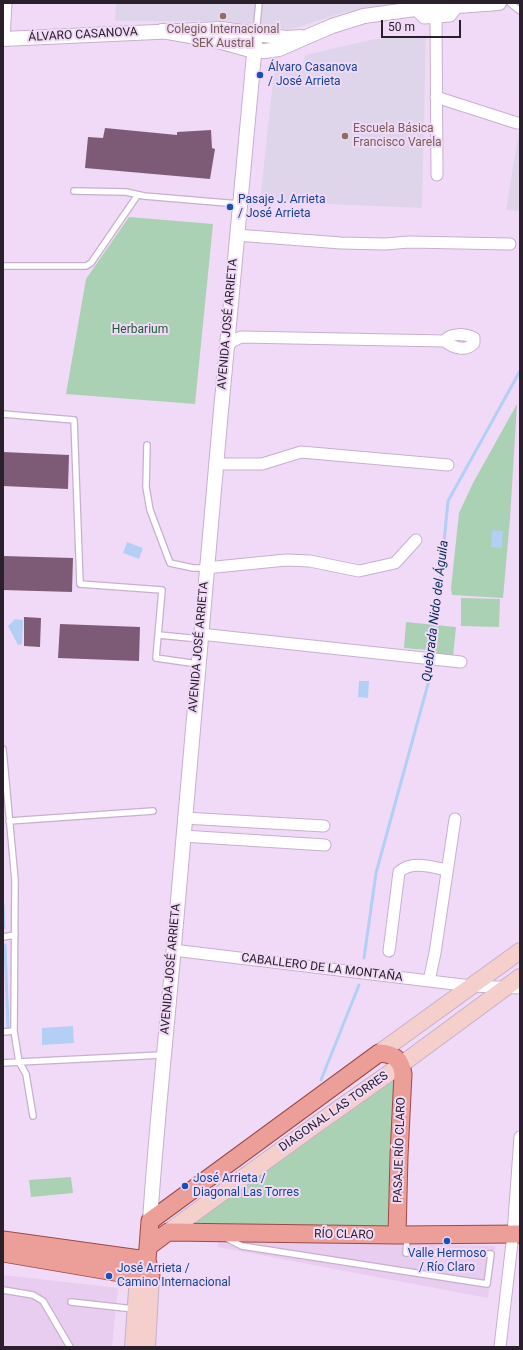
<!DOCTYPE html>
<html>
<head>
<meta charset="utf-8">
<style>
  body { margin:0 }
  #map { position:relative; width:523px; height:1350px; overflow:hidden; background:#f1daf7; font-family:Roboto,sans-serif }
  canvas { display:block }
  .frame { position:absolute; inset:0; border:4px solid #29202b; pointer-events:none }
  .scale { position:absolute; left:381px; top:20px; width:80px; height:18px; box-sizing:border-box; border:2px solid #29202b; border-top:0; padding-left:5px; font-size:12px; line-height:14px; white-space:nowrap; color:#29202b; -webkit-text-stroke:3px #f1daf7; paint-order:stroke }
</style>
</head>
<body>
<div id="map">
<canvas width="523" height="1350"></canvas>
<div class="frame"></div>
<div class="scale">50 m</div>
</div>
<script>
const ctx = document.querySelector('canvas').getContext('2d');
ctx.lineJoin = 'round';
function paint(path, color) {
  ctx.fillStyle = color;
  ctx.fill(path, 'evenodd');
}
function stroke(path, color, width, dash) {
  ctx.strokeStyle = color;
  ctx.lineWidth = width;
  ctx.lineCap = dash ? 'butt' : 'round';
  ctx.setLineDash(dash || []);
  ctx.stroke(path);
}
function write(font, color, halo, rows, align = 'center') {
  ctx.font = font + ' Roboto,sans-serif';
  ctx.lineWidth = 4;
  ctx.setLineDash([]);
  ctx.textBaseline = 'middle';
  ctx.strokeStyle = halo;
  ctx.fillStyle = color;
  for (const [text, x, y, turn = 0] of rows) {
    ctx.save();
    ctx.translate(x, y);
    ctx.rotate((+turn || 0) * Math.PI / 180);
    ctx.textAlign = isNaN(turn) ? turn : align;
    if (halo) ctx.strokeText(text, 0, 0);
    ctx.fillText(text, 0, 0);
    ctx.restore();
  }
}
paint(new Path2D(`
  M 218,1240 L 310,1242 L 495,1246 L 488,1298 L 218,1247 Z
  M 3,1275 L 118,1288 L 112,1347 L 3,1347 Z`), '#e9cdf0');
paint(new Path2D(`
  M 116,3 L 400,3 L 345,12 L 289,30 L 226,21 L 115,21 Z
  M 426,35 L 422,208 L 260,201 L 274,71 L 302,66 L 305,55 L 375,39 Z
  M 520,124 L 520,211 L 506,210 Z`), '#dfd5ea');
paint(new Path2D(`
  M 129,217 L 213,224 L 195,404 L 66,394 L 86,279 Z
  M 517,404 L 510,519 L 503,598 L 452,595 L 451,588 L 459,513 L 473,483 Z
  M 461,598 L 500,599 L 499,627 L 461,626 Z
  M 406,622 L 456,627 L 453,657 L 443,656 L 428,650 L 404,648 Z
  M 401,1070 L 393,1228 L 184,1227 Z
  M 71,1177 L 73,1193 L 31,1197 L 29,1180 Z`), '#aad1b4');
paint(new Path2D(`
  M 492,530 L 503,531 L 502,548 L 491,547 Z
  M 127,542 L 143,548 L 139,559 L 123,553 Z
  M 15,619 L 23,620 L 22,644 L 18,645 L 8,626 Z
  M 359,681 L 369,681 L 368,698 L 358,697 Z
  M 73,1026 L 74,1043 L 42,1045 L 42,1028 Z`), '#b3cff4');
stroke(new Path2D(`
  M 433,656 L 448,501 L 520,371
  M 3,905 L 4,928
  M 5,945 L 8,1028
  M 364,958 L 376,873 L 431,673 L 432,662
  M 321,1080 L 359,985`), '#b3cff4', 3);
paint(new Path2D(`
  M 105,128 L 177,135 L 177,132 L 211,130 L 212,148 L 215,149 L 210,179 L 85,168 L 88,137 L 103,138 Z
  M 3,452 L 69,455 L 68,489 L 3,486 Z
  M 3,556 L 73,558 L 72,592 L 3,590 Z
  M 24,617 L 41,618 L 40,647 L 24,646 Z
  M 60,624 L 140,627 L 139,661 L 58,658 Z`), '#7d5b77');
const service = new Path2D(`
  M 510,3 L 520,11
  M 256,33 L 259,3
  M 74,191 L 126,192 L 144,196 L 239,204
  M 3,266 L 86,266 L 91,263 L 137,196
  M 3,414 L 74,420 L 80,584 L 162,590 L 156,658 L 198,664
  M 147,445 L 146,487 L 150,510 L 170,563 L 193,568 L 206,568
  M 159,635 L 200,639
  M 3,749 L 15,880 L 14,1031 L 19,1062 L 162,1055
  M 9,821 L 153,811
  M 3,937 L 15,935
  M 3,1032 L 14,1031
  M 3,1063 L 19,1062 L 26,1074 L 33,1116
  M 226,1238 L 242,1246 L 487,1284 L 491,1254 L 406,1253 L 407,1238
  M 3,1290 L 33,1295 L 43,1301 L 70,1347
  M 71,1302 L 134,1309`);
const minor = new Path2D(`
  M 415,9 L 424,18 L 450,16 L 458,6
  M 436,17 L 437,175
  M 4,39 L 6,3
  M 436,97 L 517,123
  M 236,235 L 341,243 L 385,244 L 409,242 L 510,244
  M 226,351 L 231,342 L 241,337 L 445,341 C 453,348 466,352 474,343 L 474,338 C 466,334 450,332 445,341
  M 215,464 L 262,464 L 301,452 L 448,465
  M 206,568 L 286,560 L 310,561 L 359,571 L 395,563 L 416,540
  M 200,634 L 461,662
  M 184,818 L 324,826
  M 183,836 L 325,845
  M 173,950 L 471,986 L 520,988
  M 389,951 L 399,872 C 412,860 432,867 447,870
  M 429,981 L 435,953 L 455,819
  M 500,1347 L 513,1234 L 520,1137`);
const tertiary = new Path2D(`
  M 162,31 L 214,40 L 254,51 L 265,51 L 279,49 L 332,26 L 364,16 L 415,9 L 499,3
  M 3,39 L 221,29 L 286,38 L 301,37
  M 150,1221 C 156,1129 166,1038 174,946 C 200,642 227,337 256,33`);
const secondary = new Path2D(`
  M 379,1053 L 520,951
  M 168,1232 L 317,1124 L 402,1064 L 520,977
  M 133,1347 L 138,1276 L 144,1265
  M 147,1347 L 151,1276`);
const primary = new Path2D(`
  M 3,1240 L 147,1260
  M 148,1247 L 168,1232 L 397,1235 L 520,1234
  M 3,1253 L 138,1276 L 151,1276 L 147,1260 L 150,1221 L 379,1053 C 394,1054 401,1059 403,1074 L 399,1156 L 397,1235`);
stroke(service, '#c6b0cc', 8);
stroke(minor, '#c6b0cc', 13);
stroke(tertiary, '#c6b0cc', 16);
stroke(secondary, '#c6b0cc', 18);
stroke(primary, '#9e4946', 19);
stroke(service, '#fff', 5.5);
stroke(minor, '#fff', 11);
stroke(tertiary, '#fff', 14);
stroke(secondary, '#f5cfcc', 16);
stroke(primary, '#eb9f98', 17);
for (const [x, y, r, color] of [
  [223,16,4,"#8d6e63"],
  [260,75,4,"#1a4fb4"],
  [345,136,4,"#8d6e63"],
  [230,207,4,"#1a4fb4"],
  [185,1186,4,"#1a4fb4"],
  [447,1241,4,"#1a4fb4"],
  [109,1276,4,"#1a4fb4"]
]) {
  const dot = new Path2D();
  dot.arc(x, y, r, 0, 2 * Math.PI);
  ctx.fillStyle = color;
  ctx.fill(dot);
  stroke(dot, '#f1daf7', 1.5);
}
write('12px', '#785e54', '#f1daf7', [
  ["Colegio Internacional",223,30],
  ["SEK Austral",223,44],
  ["Escuela Básica",353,129,"left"],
  ["Francisco Varela",353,143,"left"]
]);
write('12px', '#29202b', '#f1daf7', [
  ["ÁLVARO CASANOVA",83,35,-3],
  ["AVENIDA JOSÉ ARRIETA",228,324,-85],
  ["AVENIDA JOSÉ ARRIETA",199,647,-85],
  ["CABALLERO DE LA MONTAÑA",322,968,7],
  ["AVENIDA JOSÉ ARRIETA",171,969,-85],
  ["DIAGONAL LAS TORRES",334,1112,-35],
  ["PASAJE RÍO CLARO",400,1150,-88],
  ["RÍO CLARO",344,1235,1]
]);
write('12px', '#164399', '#f1daf7', [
  ["Álvaro Casanova",268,68],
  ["/ José Arrieta",268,82],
  ["Pasaje J. Arrieta",238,200],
  ["/ José Arrieta",238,214],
  ["José Arrieta /",193,1179],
  ["Diagonal Las Torres",193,1193],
  ["Valle Hermoso",447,1254,"center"],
  ["/ Río Claro",447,1268,"center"],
  ["José Arrieta /",117,1269],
  ["Camino Internacional",117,1283]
], 'left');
write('12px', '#1d5b35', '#f1daf7', [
  ["Herbarium",140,330]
]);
write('italic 13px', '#052b57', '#f1daf7', [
  ["Quebrada Nido del Águila",436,611,-83]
]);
</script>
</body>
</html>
